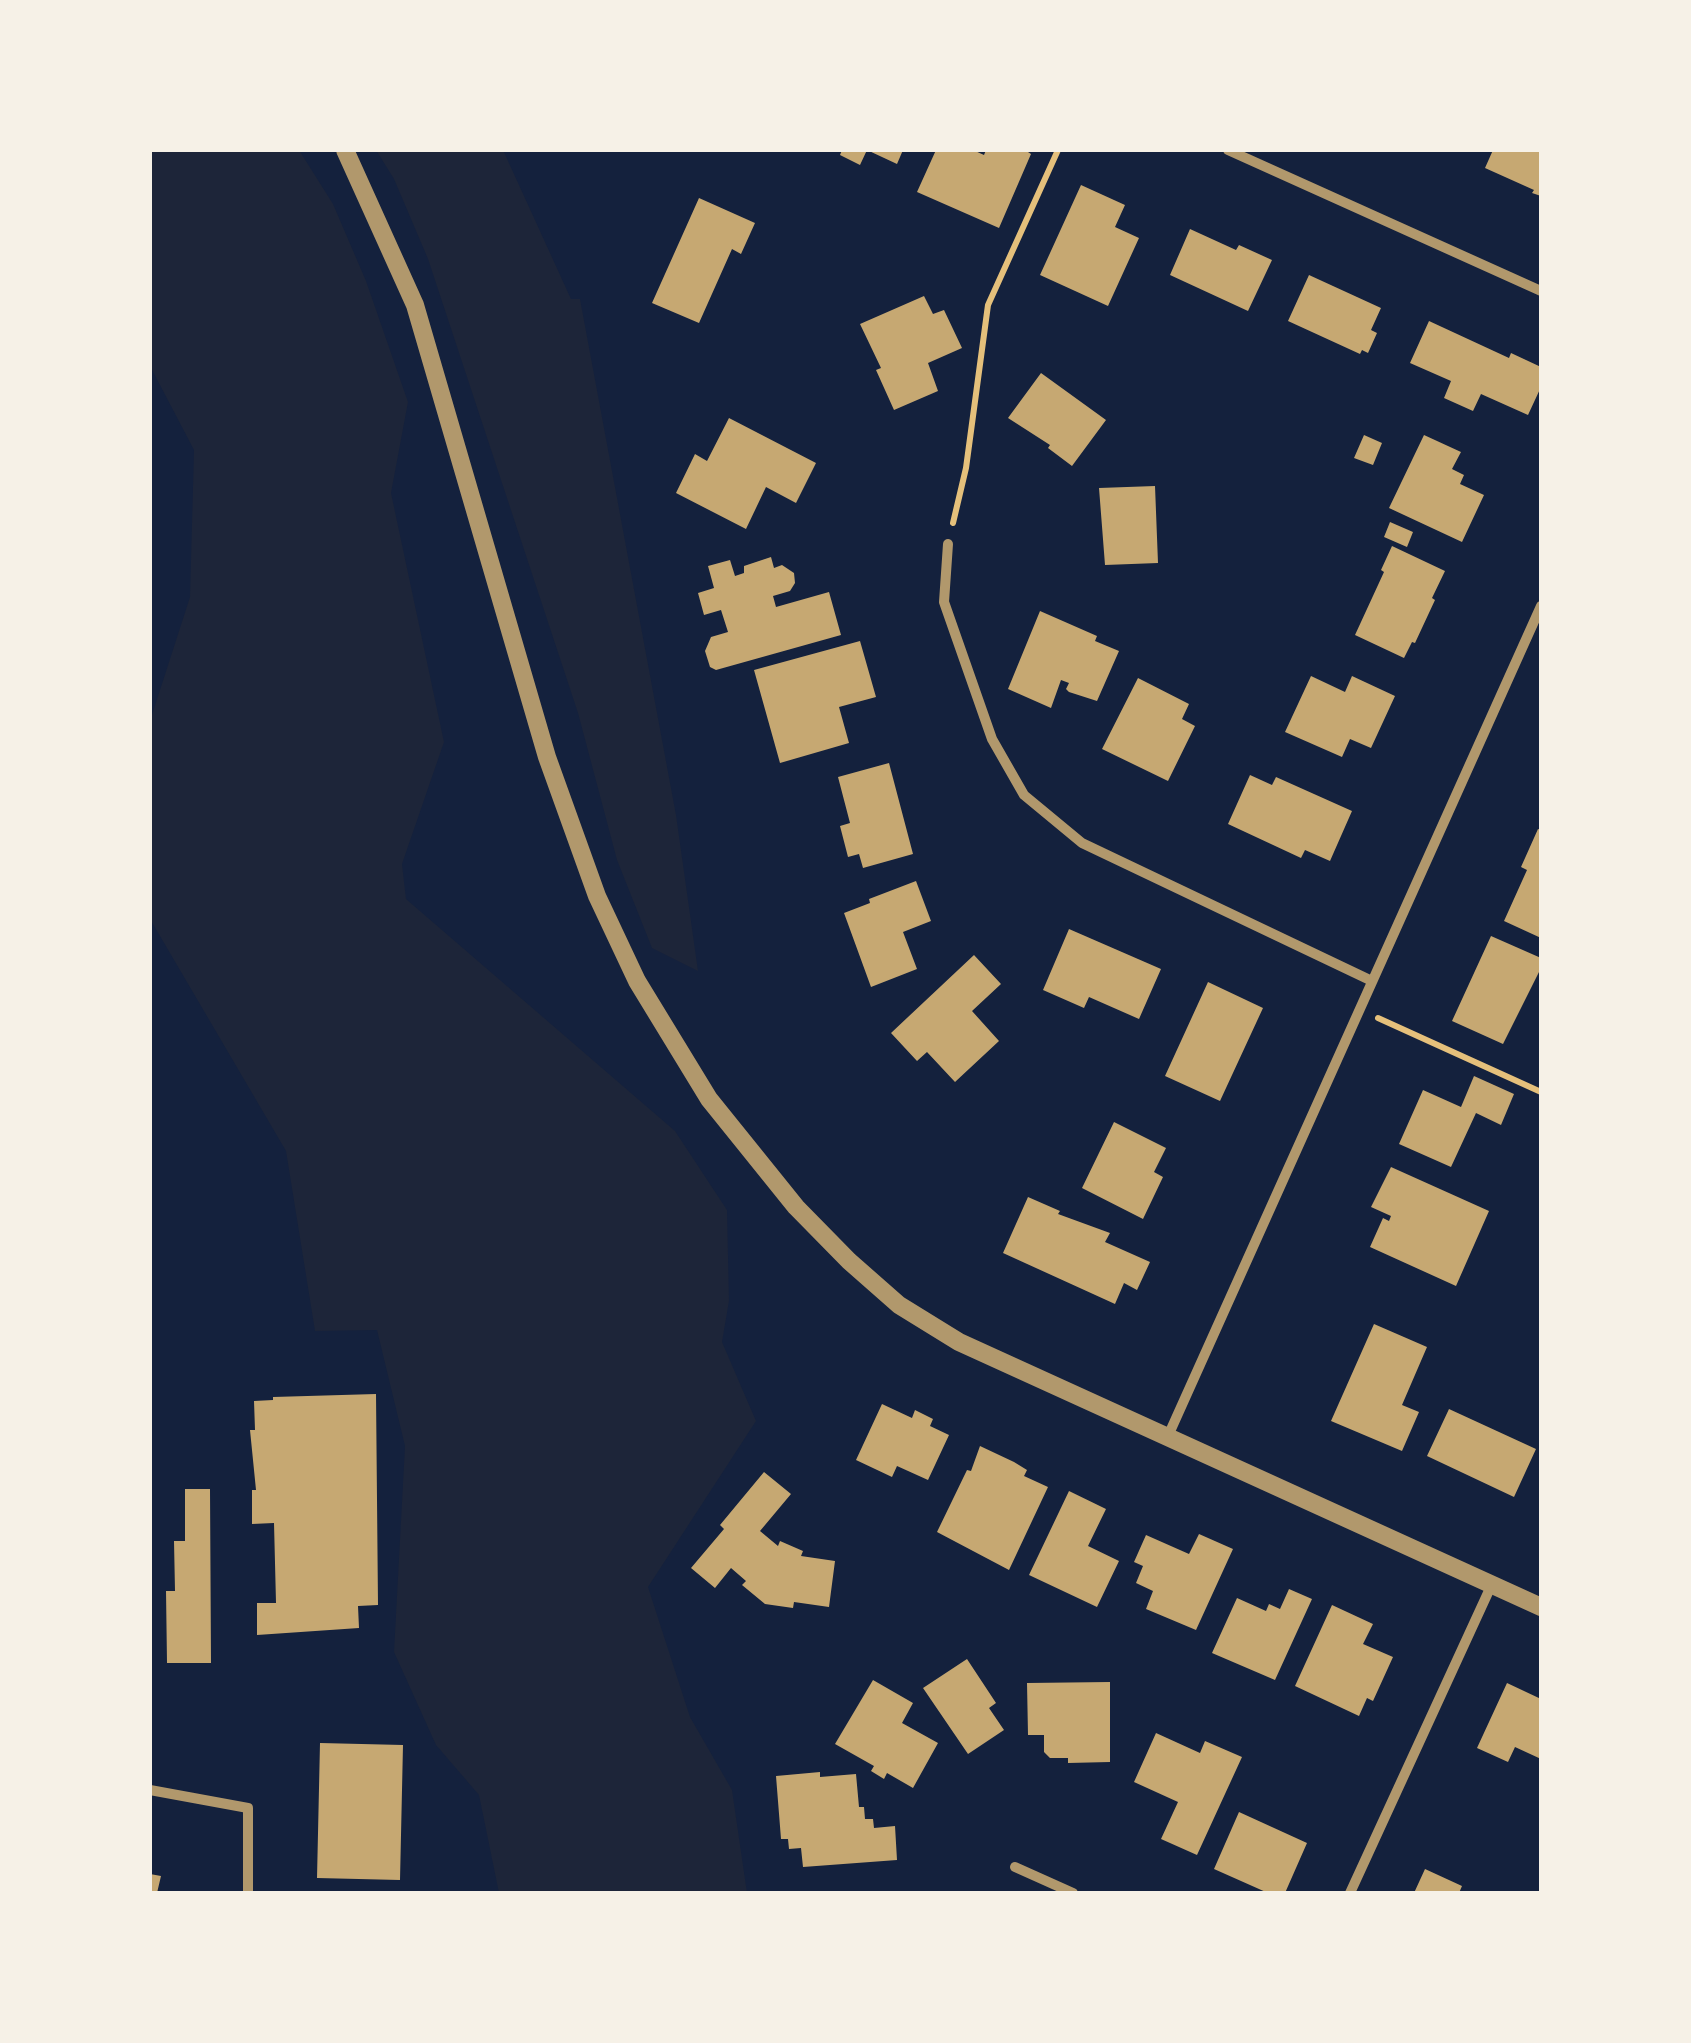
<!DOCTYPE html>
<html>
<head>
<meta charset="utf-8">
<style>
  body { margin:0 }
  #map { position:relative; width:1691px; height:2043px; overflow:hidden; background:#14213d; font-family:"Public Sans",sans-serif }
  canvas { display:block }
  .frame { position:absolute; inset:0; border:152px solid #f6f1e7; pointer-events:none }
</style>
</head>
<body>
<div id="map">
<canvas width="1691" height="2043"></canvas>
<div class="frame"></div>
</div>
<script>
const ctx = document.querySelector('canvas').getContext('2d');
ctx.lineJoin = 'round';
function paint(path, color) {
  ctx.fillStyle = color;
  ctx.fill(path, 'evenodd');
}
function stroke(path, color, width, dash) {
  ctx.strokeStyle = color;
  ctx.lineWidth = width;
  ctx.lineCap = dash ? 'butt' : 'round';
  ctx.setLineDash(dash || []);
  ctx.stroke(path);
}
paint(new Path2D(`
  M 150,150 L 299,150 L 333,204 L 366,281 L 408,402 L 391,493 L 444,742 L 402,864 L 406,899 L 675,1131 L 727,1210 L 729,1301 L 722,1342 L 756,1421 L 648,1587 L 690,1717 L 732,1790 L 747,1893 L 499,1893 L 479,1795 L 436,1745 L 394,1652 L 405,1446 L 377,1330 L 315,1331 L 286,1151 L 150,919 L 150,721 L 190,597 L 194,450 L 150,366 Z
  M 376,150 L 503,150 L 571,299 L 580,299 L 676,815 L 698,971 L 652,948 L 617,860 L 578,713 L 428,259 L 394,179 Z`), '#1d2539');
paint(new Path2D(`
  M 842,150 L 903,150 L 897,164 L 867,150 L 860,165 L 840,155 Z
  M 936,150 L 973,150 L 984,155 L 986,150 L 1025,150 L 1031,154 L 999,228 L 917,192 Z
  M 1493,150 L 1541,150 L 1541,196 L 1532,193 L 1534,190 L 1485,168 Z
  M 1081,185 L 1125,205 L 1115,227 L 1139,238 L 1108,306 L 1040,275 Z
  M 699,198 L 755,223 L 741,254 L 732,249 L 699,323 L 652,303 Z
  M 1190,229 L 1236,250 L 1239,245 L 1272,260 L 1248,311 L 1170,275 Z
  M 1309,275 L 1381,308 L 1371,330 L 1377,333 L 1368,353 L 1362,350 L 1360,354 L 1288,321 Z
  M 924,296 L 933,314 L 944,310 L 962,348 L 928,363 L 938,391 L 894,410 L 876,370 L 881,368 L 860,324 Z
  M 1429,321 L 1509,358 L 1511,353 L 1541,367 L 1541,387 L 1528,415 L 1481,394 L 1473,411 L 1444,398 L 1451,381 L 1410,363 Z
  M 1041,373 L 1106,420 L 1072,466 L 1048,448 L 1050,445 L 1008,418 Z
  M 729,418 L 816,463 L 796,503 L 766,487 L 746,529 L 676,493 L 695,454 L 707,461 Z
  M 1364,435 L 1382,443 L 1373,465 L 1354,458 Z
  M 1424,435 L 1461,452 L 1452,469 L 1464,475 L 1460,484 L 1484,495 L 1462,542 L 1389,508 Z
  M 1155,486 L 1158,563 L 1105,565 L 1099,488 Z
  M 1390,522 L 1413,532 L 1407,547 L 1384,537 Z
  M 1392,546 L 1445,571 L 1432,598 L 1435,600 L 1415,643 L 1412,642 L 1404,658 L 1355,635 L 1384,572 L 1381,570 Z
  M 771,557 L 774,568 L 782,565 L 794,573 L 795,583 L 790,591 L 773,596 L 776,607 L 829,592 L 841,635 L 716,670 L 710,667 L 705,651 L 711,637 L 728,632 L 721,610 L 704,615 L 698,593 L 714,588 L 708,566 L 730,560 L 735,576 L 744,573 L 744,566 Z
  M 1040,611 L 1097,636 L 1095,641 L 1119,651 L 1097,701 L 1069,692 L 1066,689 L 1069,683 L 1061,680 L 1051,708 L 1008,689 Z
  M 860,641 L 876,697 L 839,707 L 849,743 L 780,763 L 754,670 Z
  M 1311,676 L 1345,692 L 1352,676 L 1395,696 L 1371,748 L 1350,739 L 1342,757 L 1285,732 Z
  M 1138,678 L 1189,704 L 1182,719 L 1195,726 L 1168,781 L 1102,749 Z
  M 889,763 L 913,854 L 863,868 L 859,854 L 848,857 L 840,826 L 850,823 L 838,777 Z
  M 1250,775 L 1272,785 L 1276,777 L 1352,811 L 1330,861 L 1305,850 L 1301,858 L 1228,824 Z
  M 1538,829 L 1541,830 L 1541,938 L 1504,921 L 1527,870 L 1521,867 Z
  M 916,881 L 931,921 L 903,932 L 917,969 L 871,987 L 844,913 L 870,903 L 869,899 Z
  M 1069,929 L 1161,969 L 1139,1019 L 1089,997 L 1084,1008 L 1043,990 Z
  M 1491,936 L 1541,958 L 1541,968 L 1503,1044 L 1452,1021 Z
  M 974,955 L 1001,984 L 972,1011 L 999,1041 L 955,1082 L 927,1052 L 917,1061 L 891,1033 Z
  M 1208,982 L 1263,1008 L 1220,1101 L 1165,1076 Z
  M 1474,1076 L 1514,1094 L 1501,1125 L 1476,1113 L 1451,1167 L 1399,1144 L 1423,1090 L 1461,1107 Z
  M 1114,1122 L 1166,1148 L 1154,1172 L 1163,1177 L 1143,1219 L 1082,1188 Z
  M 1391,1167 L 1489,1211 L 1456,1286 L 1370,1247 L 1383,1218 L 1389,1221 L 1391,1216 L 1371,1207 Z
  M 1028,1197 L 1060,1211 L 1058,1214 L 1110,1233 L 1105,1242 L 1150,1262 L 1137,1290 L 1124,1283 L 1115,1304 L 1003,1253 Z
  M 1374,1324 L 1427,1347 L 1402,1405 L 1419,1412 L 1402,1451 L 1331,1421 Z
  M 376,1394 L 378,1605 L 358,1606 L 359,1628 L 257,1635 L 257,1603 L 276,1603 L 274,1523 L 252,1524 L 252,1490 L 256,1490 L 250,1430 L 255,1430 L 254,1401 L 273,1400 L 273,1397 Z
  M 882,1404 L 912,1418 L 915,1410 L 933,1419 L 930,1426 L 949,1435 L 928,1480 L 897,1466 L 892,1477 L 856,1460 Z
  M 1449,1409 L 1536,1449 L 1514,1497 L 1427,1456 Z
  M 980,1446 L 1014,1462 L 1027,1470 L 1024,1476 L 1048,1487 L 1009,1570 L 937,1532 L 967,1470 L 971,1471 Z
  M 764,1472 L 791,1494 L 760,1531 L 778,1546 L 780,1541 L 803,1551 L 801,1556 L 835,1561 L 829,1607 L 794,1602 L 793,1608 L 765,1604 L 742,1585 L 746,1581 L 731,1568 L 715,1588 L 691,1568 L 724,1529 L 720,1525 Z
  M 185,1489 L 210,1489 L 211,1663 L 167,1663 L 166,1591 L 175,1591 L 174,1541 L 185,1541 Z
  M 1069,1491 L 1106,1509 L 1088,1546 L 1119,1561 L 1097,1607 L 1029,1575 Z
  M 1199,1534 L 1233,1549 L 1196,1630 L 1146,1609 L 1153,1591 L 1136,1583 L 1143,1566 L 1134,1562 L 1146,1535 L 1189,1554 Z
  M 1289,1589 L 1312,1599 L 1275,1680 L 1212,1653 L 1237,1598 L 1266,1611 L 1269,1604 L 1280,1609 Z
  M 1332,1605 L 1373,1624 L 1363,1644 L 1393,1657 L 1373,1701 L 1367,1698 L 1359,1716 L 1295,1686 Z
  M 967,1659 L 996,1703 L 989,1708 L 1004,1730 L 968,1754 L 923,1688 Z
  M 873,1680 L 913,1703 L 902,1723 L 938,1743 L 913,1788 L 887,1773 L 884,1779 L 871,1771 L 874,1766 L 835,1744 Z
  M 1110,1682 L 1110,1762 L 1068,1763 L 1068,1758 L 1050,1758 L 1044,1752 L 1044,1735 L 1028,1735 L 1027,1683 Z
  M 1507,1683 L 1541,1699 L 1541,1759 L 1515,1747 L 1508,1762 L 1477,1748 Z
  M 1156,1733 L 1200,1753 L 1205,1741 L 1242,1757 L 1197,1855 L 1161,1839 L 1178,1802 L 1134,1782 Z
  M 320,1743 L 403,1745 L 400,1880 L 317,1878 Z
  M 820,1772 L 820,1777 L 856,1774 L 859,1807 L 864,1807 L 865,1819 L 873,1819 L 874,1828 L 895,1826 L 897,1860 L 803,1867 L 801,1848 L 789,1849 L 788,1839 L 781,1839 L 776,1776 Z
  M 1239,1812 L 1307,1843 L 1285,1893 L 1268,1893 L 1214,1869 Z
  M 1425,1869 L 1462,1886 L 1459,1893 L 1414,1893 Z
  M 150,1874 L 161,1876 L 157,1893 L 150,1893 Z`), '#c6a872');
stroke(new Path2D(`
  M 953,523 L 966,468 L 988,305 L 1058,150
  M 1378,1018 L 1541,1092`), '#e5c07b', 6);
stroke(new Path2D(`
  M 1228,150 L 1541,291
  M 948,544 L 944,602 L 992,739 L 1024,795 L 1082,843 L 1372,981
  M 1168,1436 L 1541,606
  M 150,1790 L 248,1808 L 248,1893
  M 1015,1867 L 1073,1893
  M 1350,1893 L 1492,1584`), '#b1986c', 10);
stroke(new Path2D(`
  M 345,150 L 415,305 L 547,757 L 597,896 L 637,981 L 709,1099 L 796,1207 L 849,1261 L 899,1305 L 959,1342 L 1541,1607`), '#b1986c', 18);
</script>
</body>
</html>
